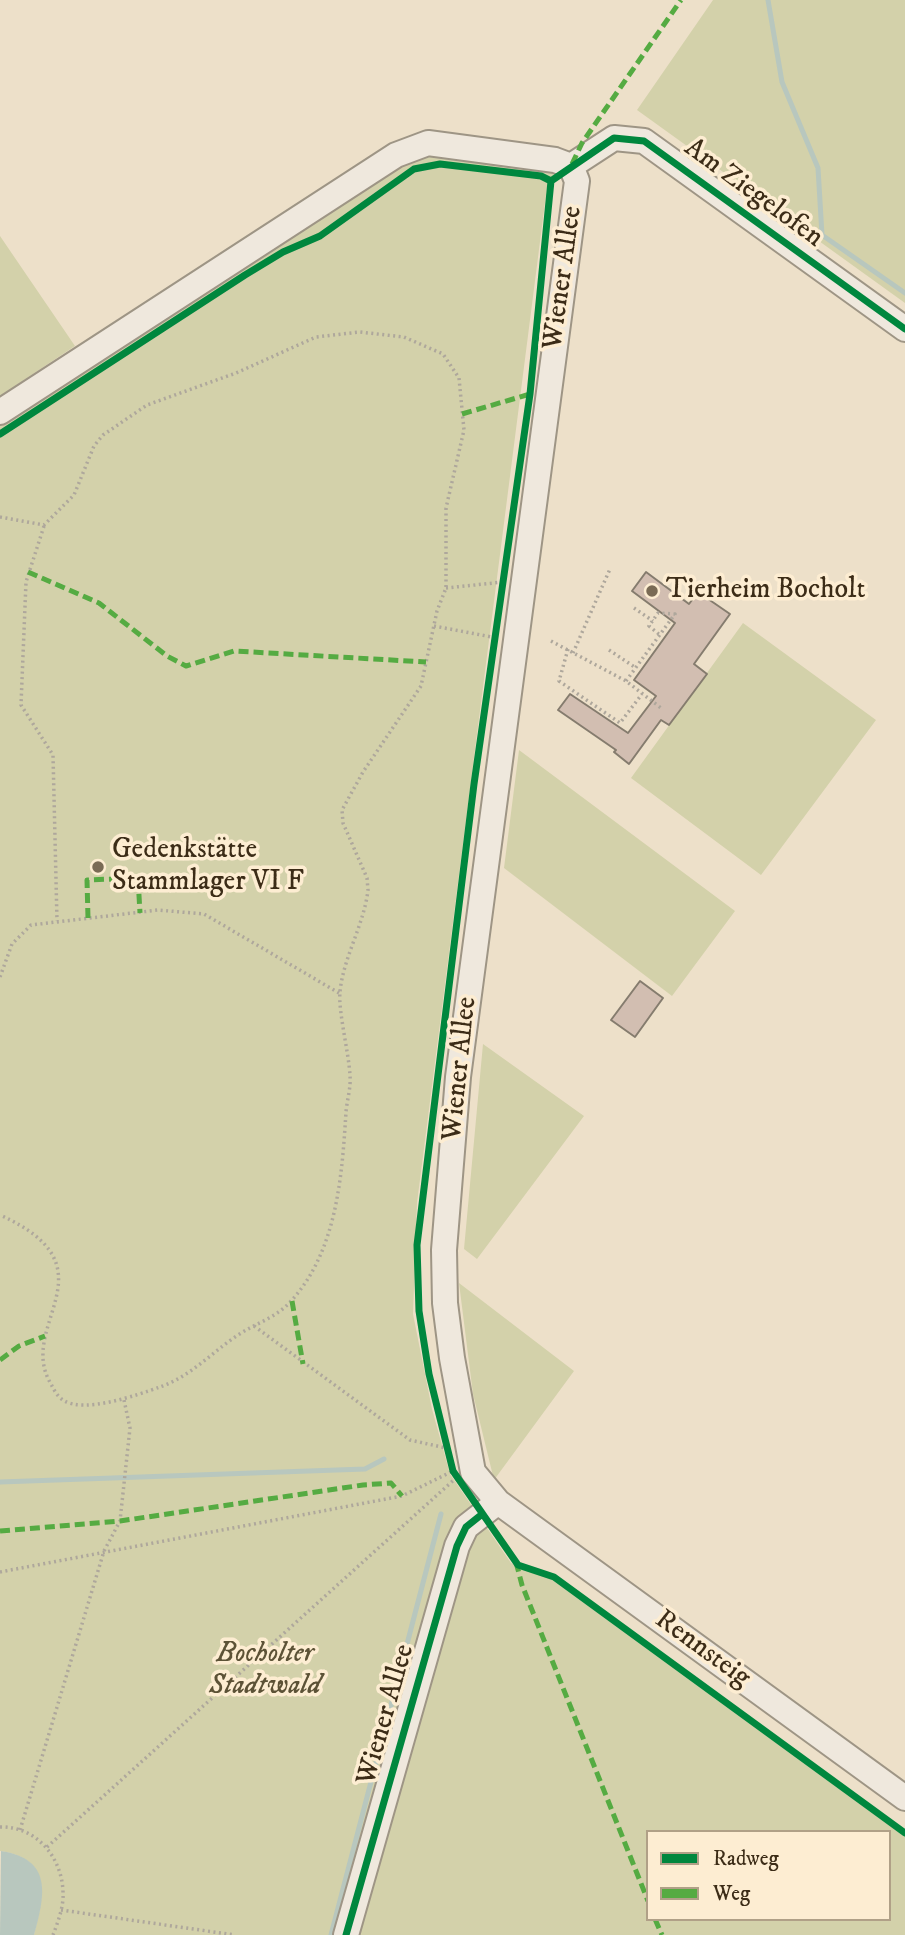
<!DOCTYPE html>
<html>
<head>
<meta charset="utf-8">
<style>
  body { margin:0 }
  #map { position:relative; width:905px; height:1935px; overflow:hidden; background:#ede0c9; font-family:"IM FELL DW Pica",serif }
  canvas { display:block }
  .legend { position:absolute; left:646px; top:1830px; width:245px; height:91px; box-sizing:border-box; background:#fdedd2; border:2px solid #b0a087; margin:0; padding:9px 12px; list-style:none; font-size:21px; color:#3c2c17 }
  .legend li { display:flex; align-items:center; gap:14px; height:35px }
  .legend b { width:35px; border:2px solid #b0a087 }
</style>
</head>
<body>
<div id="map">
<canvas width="905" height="1935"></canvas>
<ul class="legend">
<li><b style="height:9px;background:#00873e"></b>Radweg</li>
<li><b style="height:9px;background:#55ab42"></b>Weg</li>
</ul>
</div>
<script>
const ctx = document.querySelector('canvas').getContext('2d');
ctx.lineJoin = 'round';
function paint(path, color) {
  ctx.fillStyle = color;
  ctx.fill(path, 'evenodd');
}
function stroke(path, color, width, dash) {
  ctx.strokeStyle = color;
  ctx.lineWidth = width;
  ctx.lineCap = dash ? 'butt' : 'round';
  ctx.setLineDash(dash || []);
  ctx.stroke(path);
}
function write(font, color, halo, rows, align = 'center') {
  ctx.font = font + ' "IM FELL DW Pica",serif';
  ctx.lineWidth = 7;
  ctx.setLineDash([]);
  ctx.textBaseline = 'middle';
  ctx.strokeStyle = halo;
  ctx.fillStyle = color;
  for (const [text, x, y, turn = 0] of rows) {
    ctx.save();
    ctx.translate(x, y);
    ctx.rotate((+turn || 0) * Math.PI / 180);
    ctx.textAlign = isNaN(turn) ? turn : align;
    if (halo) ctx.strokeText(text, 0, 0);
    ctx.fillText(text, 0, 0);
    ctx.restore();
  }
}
paint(new Path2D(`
  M 713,0 L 905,0 L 905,303 L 637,110 Z
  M 432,151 L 557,169 L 547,187 L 417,1203 L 413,1314 L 432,1409 L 450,1474 L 511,1563 L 551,1579 L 905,1837 L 905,1935 L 34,1935 C 44,1896 53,1859 0,1851 L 0,421 L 409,155 ZM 648,1832 L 889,1832 L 889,1919 L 648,1919 Z
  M 0,236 L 75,346 L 0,396 Z
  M 743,623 L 876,720 L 761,875 L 631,778 Z
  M 519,750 L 735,911 L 672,996 L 504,868 Z
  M 483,1044 L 584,1116 L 477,1259 L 464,1249 Z
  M 459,1283 L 574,1371 L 494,1480 L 473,1394 Z`), '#d3d1aa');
paint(new Path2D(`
  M 1,1851 C 53,1859 45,1895 34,1935 L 0,1935 Z`), '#b8c7be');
stroke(new Path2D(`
  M 768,0 L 782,82 L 818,168 L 822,235 L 905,293
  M 0,1482 L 365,1469 L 384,1459
  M 331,1935 L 441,1514`), '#b8c7be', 5);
const building = new Path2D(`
  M 646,572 L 689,604 L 698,592 L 730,614 L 694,664 L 707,674 L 669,725 L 661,720 L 629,764 L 614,752 L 616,750 L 558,710 L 570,694 L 628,733 L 656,696 L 634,680 L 675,623 L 632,591 Z
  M 640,981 L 663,998 L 635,1037 L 611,1020 Z`);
paint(building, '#d2beb1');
stroke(building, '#857c6e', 2);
const minor = new Path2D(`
  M 571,166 L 577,181 L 458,1077 L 444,1250 L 445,1303 L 452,1358 L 473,1472 L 498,1502 L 905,1798
  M 571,166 L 614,138 L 644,141 L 905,329
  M 0,412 L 396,155 L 428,143 L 555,160 L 571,166
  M 346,1935 L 457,1546 L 466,1527 L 498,1502`);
stroke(minor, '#9e9585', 28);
stroke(new Path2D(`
  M 0,517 L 44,525 L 74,495 L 94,446 L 103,435 L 147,405 L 236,373 L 316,337 L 360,332 L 404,337 L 443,354 L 459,378 L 464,430 L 446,508 L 446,588 L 437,611 L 421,686 L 363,772 L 342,810 L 343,823 L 367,878 L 368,890 C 364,925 343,958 340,992 C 338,1011 349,1053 350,1076 C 351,1088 347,1100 346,1112 C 342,1176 337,1251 291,1301 C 276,1318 256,1323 238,1335 C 211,1353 191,1376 160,1387 C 137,1395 84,1414 63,1400 C 57,1396 54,1390 51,1384 C 15,1325 118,1268 0,1215
  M 44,526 L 26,582 L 21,705 L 53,755 L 57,921
  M 446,588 L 503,582
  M 634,608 L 653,621
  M 434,626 L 497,638
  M 551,641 L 626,681 L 661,708
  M 568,649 L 559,681 L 620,723 L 642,694
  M 609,650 L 636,668
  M 573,653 L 610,569
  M 626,681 L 675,614 L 658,613 L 649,626 L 660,635
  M 0,977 L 12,944 L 31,925 L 158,910 L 204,914 L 339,993
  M 254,1326 L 410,1440 L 446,1448
  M 0,1572 L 402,1496 L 453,1471
  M 0,1827 C 36,1826 62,1857 63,1892 C 64,1906 58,1922 53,1935
  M 20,1830 L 104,1551 L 120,1521 L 130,1428 L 124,1400
  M 47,1847 L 456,1478
  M 61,1910 L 235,1935`), '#aea79c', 3.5, [2, 3.5]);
stroke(minor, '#efe8dd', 24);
stroke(new Path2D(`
  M 572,164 L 582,143 L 681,0
  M 462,414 L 530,394
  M 28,572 L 99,603 L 167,656 L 186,666 L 234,651 L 426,662
  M 88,918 L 87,880 L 138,878 L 140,913
  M 292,1301 L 303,1364
  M 0,1360 L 19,1346 L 45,1336
  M 0,1531 L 120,1521 L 363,1485 L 391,1483 L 402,1496
  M 516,1562 L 522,1585 L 648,1901
  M 655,1919 L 662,1935`), '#55ab42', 5, [10, 5]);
stroke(new Path2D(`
  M 551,181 L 530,394 L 474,784 L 417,1245 L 419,1311 L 429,1374 L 453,1471 L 518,1565 L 554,1577 L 905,1833
  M 551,181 L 614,138 L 644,141 L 905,329
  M 0,434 L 245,275 L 283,252 L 320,236 L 414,169 L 440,164 L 541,176 L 551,181
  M 346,1935 L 457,1546 L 466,1527 L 481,1515`), '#00873e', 7);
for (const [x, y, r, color] of [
  [652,591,7,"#7a6b55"],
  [98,867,7,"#7a6b55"]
]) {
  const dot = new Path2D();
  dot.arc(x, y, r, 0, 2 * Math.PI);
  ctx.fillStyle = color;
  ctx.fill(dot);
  stroke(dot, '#fdedd2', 2.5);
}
write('28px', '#3c2c17', '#fdedd2', [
  ["Am Ziegelofen",753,194,36],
  ["Wiener Allee",564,278,-82],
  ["Wiener Allee",461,1069,-84],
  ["Rennsteig",702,1650,36],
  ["Wiener Allee",387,1715,-74]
]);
write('28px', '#3c2c17', '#fdedd2', [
  ["Tierheim Bocholt",666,591],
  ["Gedenkstätte",112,851],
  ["Stammlager VI F",112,883]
], 'left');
write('italic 28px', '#5c5236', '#fdedd2', [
  ["Bocholter",265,1655],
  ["Stadtwald",265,1687]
]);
</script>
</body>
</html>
